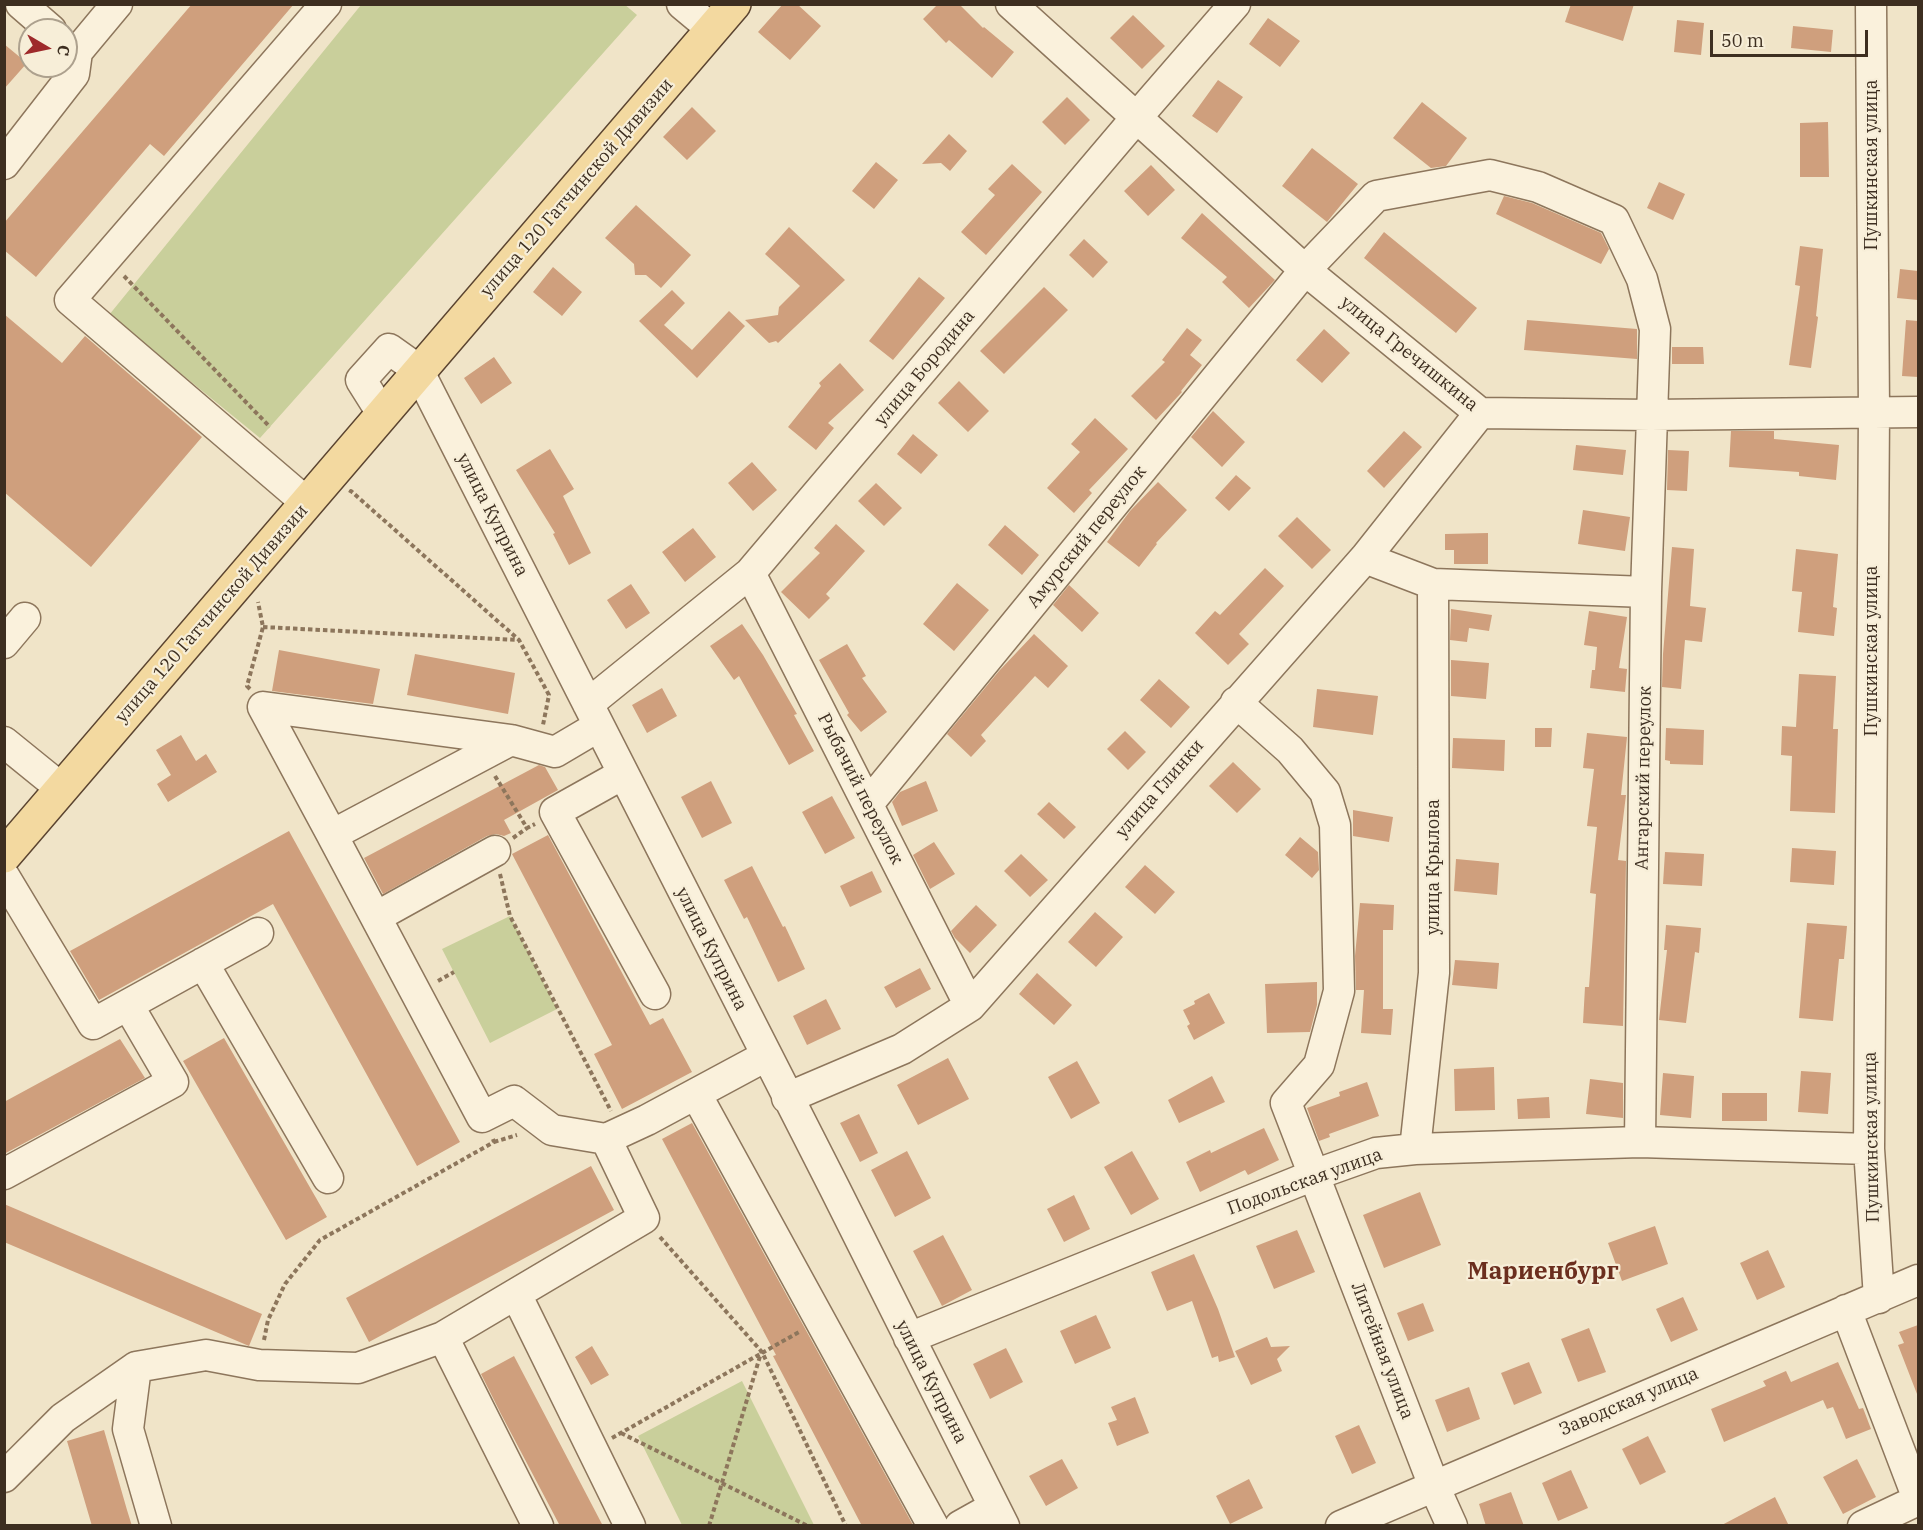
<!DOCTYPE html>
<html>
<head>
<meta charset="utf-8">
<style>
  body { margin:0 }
  #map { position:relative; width:1923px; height:1530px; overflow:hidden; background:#f0e4c8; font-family:"IBM Plex Serif",serif }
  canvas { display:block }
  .frame { position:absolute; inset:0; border:6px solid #3d2e20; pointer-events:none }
  .north { position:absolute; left:18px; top:18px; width:60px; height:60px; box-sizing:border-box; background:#f7eed8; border:2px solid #ada18e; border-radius:50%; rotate:99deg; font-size:16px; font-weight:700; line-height:24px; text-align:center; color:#3d2e20 }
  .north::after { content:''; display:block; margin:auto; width:21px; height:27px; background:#9e2a2b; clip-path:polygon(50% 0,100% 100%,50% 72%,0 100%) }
  .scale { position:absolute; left:1710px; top:30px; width:158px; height:27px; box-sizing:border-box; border:3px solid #3d2e20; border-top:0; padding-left:8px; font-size:18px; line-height:21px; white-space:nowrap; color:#3d2e20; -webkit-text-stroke:4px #f7eed8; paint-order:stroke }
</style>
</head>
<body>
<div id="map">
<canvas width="1923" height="1530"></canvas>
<div class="frame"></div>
<div class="north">С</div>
<div class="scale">50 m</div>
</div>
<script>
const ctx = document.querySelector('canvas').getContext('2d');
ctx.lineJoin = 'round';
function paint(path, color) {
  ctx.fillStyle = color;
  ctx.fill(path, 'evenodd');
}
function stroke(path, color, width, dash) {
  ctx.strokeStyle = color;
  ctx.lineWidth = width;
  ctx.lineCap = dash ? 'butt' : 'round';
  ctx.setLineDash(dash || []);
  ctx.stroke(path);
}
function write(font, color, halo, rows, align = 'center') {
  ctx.font = font + ' "IBM Plex Serif",serif';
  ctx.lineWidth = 4.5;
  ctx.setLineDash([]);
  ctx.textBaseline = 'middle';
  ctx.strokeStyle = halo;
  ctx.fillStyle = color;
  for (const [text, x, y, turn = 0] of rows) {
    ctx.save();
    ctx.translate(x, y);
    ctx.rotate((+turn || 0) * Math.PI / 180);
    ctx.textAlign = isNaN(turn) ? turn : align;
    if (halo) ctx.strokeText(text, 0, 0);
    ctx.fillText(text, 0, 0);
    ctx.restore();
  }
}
paint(new Path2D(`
  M 624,4 L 637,15 L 260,438 L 109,315 L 361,5 Z
  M 510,916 L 557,1009 L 490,1043 L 442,949 Z
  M 742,1381 L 814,1525 L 682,1525 L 638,1436 Z`), '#c9cf9b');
paint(new Path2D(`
  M 192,4 L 294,4 L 164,156 L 150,144 L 36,277 L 4,250 L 4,223 Z
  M 783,4 L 797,4 L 821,26 L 790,60 L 758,32 Z
  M 938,4 L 959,4 L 983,28 L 984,27 L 1014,52 L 992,78 L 949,40 L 946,43 L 923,19 Z
  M 1571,4 L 1634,4 L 1623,41 L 1565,22 Z
  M 1133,15 L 1165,46 L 1142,69 L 1110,38 Z
  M 1268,18 L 1300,41 L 1280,67 L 1249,44 Z
  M 1677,20 L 1704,23 L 1701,55 L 1674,52 Z
  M 1793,26 L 1833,30 L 1831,52 L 1791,48 Z
  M 4,44 L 27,63 L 4,89 Z
  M 1218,80 L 1243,97 L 1217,133 L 1192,116 Z
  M 1067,97 L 1090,120 L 1065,145 L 1042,122 Z
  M 1422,102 L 1467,138 L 1446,166 L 1431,168 L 1393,138 Z
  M 692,107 L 716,131 L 687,160 L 663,137 Z
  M 1828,122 L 1829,177 L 1800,177 L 1800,123 Z
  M 949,134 L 967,151 L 950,171 L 941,163 L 922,164 Z
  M 1312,148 L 1358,184 L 1327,222 L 1282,186 Z
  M 876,162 L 898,180 L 874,209 L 852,191 Z
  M 1012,164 L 1042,192 L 986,255 L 961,232 L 995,195 L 988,189 Z
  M 1151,165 L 1175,190 L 1148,216 L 1124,191 Z
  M 1659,182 L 1685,194 L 1673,220 L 1647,208 Z
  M 1504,196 L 1532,203 L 1601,233 L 1609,249 L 1601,264 L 1496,214 Z
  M 636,205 L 691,255 L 661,288 L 646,275 L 635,275 L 634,264 L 605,238 Z
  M 1202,213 L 1275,280 L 1249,308 L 1222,282 L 1227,277 L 1181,238 Z
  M 789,227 L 845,280 L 778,343 L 776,341 L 769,343 L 745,320 L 778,315 L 779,307 L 800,286 L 765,254 Z
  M 1384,232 L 1477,308 L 1456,333 L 1364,258 Z
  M 1084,239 L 1108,262 L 1093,278 L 1069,255 Z
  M 1800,246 L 1823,249 L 1816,316 L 1818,317 L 1811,368 L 1789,365 L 1800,286 L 1795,285 Z
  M 553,267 L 582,292 L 562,316 L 533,292 Z
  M 1900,269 L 1918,271 L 1918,300 L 1897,298 Z
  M 919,277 L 945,298 L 893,360 L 869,341 Z
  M 1044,287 L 1068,310 L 1004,374 L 980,351 Z
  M 672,290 L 685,303 L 664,325 L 692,350 L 729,311 L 745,326 L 697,378 L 639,321 Z
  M 4,314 L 62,363 L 85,336 L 202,437 L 91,567 L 4,492 Z
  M 1527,320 L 1637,329 L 1637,359 L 1524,350 Z
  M 1906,320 L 1918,321 L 1918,377 L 1902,376 Z
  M 1187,328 L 1202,340 L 1190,355 L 1202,365 L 1181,391 L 1182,392 L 1156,420 L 1131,396 L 1165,362 L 1162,360 Z
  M 1324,329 L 1350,353 L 1322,383 L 1296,360 Z
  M 1672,347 L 1703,347 L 1704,364 L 1672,364 Z
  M 494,357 L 512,383 L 481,404 L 464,378 Z
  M 840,363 L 864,390 L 828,423 L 834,428 L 816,450 L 788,427 L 821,386 L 819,383 Z
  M 959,381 L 989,411 L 968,432 L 938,403 Z
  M 1213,411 L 1245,442 L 1222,467 L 1191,437 Z
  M 1095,418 L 1128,449 L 1089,490 L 1092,493 L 1074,513 L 1047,488 L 1080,452 L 1071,444 Z
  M 1404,431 L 1422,447 L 1384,488 L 1367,471 Z
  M 1731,431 L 1774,431 L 1774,439 L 1839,445 L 1836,480 L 1799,476 L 1799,472 L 1729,467 Z
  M 913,434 L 938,455 L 921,474 L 897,454 Z
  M 1576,445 L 1626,450 L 1623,475 L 1573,470 Z
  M 550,449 L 574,489 L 563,496 L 591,553 L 569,565 L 553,534 L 555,533 L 516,470 Z
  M 1668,450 L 1689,451 L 1687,491 L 1667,490 Z
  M 752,462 L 777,490 L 753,511 L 728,483 Z
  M 1236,475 L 1251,488 L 1229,511 L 1215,498 Z
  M 1158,482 L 1187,510 L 1156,543 L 1157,544 L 1139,567 L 1107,542 L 1130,511 Z
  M 876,483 L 902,508 L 884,526 L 858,501 Z
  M 1583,510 L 1630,517 L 1625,551 L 1578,544 Z
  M 1297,517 L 1331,550 L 1312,569 L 1278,536 Z
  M 836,524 L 865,551 L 826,594 L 830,598 L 809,619 L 781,592 L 820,553 L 814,548 Z
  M 1005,525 L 1039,555 L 1022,575 L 988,545 Z
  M 693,528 L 716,557 L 685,582 L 662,552 Z
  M 1488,533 L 1488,564 L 1454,564 L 1454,550 L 1445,550 L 1445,534 Z
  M 1672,547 L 1694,549 L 1690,606 L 1706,608 L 1702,642 L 1685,640 L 1681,689 L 1662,687 L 1663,654 Z
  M 1796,549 L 1838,554 L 1833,607 L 1837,608 L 1834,636 L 1798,632 L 1802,592 L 1792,591 Z
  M 1265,568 L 1284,586 L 1239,634 L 1249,644 L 1228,665 L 1195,633 L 1215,611 L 1220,615 Z
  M 957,583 L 989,610 L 954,651 L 923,624 Z
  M 631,584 L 650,613 L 626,629 L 607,600 Z
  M 1069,585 L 1099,613 L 1082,632 L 1053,605 Z
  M 1451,609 L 1492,615 L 1489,631 L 1469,628 L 1467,642 L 1450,640 Z
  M 1589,611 L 1627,617 L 1619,668 L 1627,669 L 1625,692 L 1590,688 L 1592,670 L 1595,670 L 1597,647 L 1584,645 Z
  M 742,624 L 763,655 L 797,714 L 794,715 L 814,751 L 789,765 L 739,676 L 734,680 L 710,646 Z
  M 1034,634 L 1068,666 L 1048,688 L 1035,676 L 981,735 L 986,741 L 971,757 L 947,734 L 999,671 Z
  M 847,644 L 866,676 L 862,678 L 887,712 L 861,732 L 847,715 L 849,713 L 819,660 Z
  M 279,650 L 380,669 L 373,704 L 272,691 Z
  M 415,654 L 515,673 L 508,714 L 407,695 Z
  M 1451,660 L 1489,663 L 1486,699 L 1451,696 Z
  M 1799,674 L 1836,676 L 1833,729 L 1838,729 L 1835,813 L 1790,811 L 1792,756 L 1781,755 L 1782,726 L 1796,727 Z
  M 1159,679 L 1190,707 L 1171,728 L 1140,700 Z
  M 662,688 L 677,716 L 647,733 L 632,705 Z
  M 1317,689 L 1378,696 L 1373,735 L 1313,727 Z
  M 1535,728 L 1552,728 L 1551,747 L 1535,747 Z
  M 1666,728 L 1704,730 L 1703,765 L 1670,764 L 1670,761 L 1665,760 Z
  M 1125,731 L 1146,752 L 1128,770 L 1107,749 Z
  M 1587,733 L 1627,737 L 1621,795 L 1626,795 L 1618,860 L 1626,861 L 1623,1026 L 1583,1023 L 1585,987 L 1589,987 L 1596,894 L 1590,893 L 1597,827 L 1587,826 L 1594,769 L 1583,768 Z
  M 181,735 L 196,761 L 206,754 L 217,772 L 168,802 L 157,784 L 171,775 L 156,750 Z
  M 1453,738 L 1505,740 L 1504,771 L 1452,768 Z
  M 1233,762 L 1261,789 L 1237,813 L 1209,786 Z
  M 539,765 L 545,767 L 558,790 L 504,820 L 511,833 L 504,836 L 496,834 L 487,836 L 383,894 L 364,858 Z
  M 711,781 L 732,823 L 702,838 L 681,797 Z
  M 926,781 L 938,811 L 902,826 L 892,802 L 900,792 Z
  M 832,796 L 855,838 L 825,854 L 802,812 Z
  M 1049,802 L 1076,827 L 1064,839 L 1037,814 Z
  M 1353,810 L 1393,817 L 1389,842 L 1353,836 Z
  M 289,831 L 460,1142 L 417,1166 L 273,904 L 99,1000 L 70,951 Z
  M 548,835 L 650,1025 L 663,1018 L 692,1072 L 622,1109 L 594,1054 L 612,1045 L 512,854 Z
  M 1300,837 L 1318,852 L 1319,870 L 1312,878 L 1285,855 Z
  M 934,842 L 955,874 L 930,889 L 913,855 Z
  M 1792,848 L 1836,851 L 1834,885 L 1790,882 Z
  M 1665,852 L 1704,854 L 1702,886 L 1663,884 Z
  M 1021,854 L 1048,880 L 1030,897 L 1004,871 Z
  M 1456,859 L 1499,863 L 1497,895 L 1454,891 Z
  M 1145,865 L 1175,892 L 1155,914 L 1125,887 Z
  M 752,866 L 783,927 L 785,926 L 805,969 L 778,982 L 747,917 L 744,919 L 724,880 Z
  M 872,871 L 882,892 L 850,907 L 840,886 Z
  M 1360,903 L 1394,905 L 1393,930 L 1383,930 L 1383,1009 L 1393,1009 L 1391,1035 L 1361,1033 L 1364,990 L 1356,990 L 1355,956 Z
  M 976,905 L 997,925 L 970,953 L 955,938 L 951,931 Z
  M 1095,912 L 1123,937 L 1096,967 L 1068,942 Z
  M 1807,923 L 1847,926 L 1844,959 L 1839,959 L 1833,1021 L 1799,1018 Z
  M 1666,925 L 1701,928 L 1699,953 L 1695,952 L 1686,1023 L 1659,1020 L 1667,950 L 1664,950 Z
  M 1455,960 L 1499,963 L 1497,989 L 1452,985 Z
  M 920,968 L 931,989 L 896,1008 L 884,987 Z
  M 1037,973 L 1072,1005 L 1054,1025 L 1019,994 Z
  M 1317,982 L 1317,1005 L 1310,1032 L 1267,1033 L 1265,984 Z
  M 1209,993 L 1225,1023 L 1194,1040 L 1187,1026 L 1190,1024 L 1183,1010 L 1195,1004 L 1194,1001 Z
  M 826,999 L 841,1029 L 807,1045 L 793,1016 Z
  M 224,1038 L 327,1217 L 286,1240 L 183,1061 Z
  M 120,1039 L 145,1078 L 4,1154 L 4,1102 Z
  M 948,1058 L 969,1099 L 918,1125 L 897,1085 Z
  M 1077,1061 L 1100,1103 L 1071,1119 L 1048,1077 Z
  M 1494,1067 L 1495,1110 L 1455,1111 L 1454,1069 Z
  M 1801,1071 L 1831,1073 L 1828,1114 L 1798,1112 Z
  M 1663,1073 L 1694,1076 L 1691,1118 L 1660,1115 Z
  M 1212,1076 L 1225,1102 L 1179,1123 L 1168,1100 Z
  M 1590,1079 L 1623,1083 L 1623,1118 L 1586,1114 Z
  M 1367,1082 L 1379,1116 L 1329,1134 L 1330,1137 L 1319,1141 L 1307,1108 L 1340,1096 L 1339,1092 Z
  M 1722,1093 L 1767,1093 L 1767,1121 L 1722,1121 Z
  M 1549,1097 L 1550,1118 L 1518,1119 L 1517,1099 Z
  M 859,1114 L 878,1153 L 860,1162 L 840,1123 Z
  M 692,1123 L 913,1525 L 913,1526 L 862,1526 L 773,1356 L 776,1355 L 662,1139 Z
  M 1264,1128 L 1279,1160 L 1248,1175 L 1245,1170 L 1200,1192 L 1186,1162 L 1210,1150 L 1211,1153 Z
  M 907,1151 L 931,1198 L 895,1217 L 871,1170 Z
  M 1132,1151 L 1159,1199 L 1131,1215 L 1104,1167 Z
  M 591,1166 L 614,1210 L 369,1342 L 346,1298 Z
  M 1420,1192 L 1441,1245 L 1384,1268 L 1363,1215 Z
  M 1074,1195 L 1090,1229 L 1064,1242 L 1047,1209 Z
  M 4,1204 L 262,1314 L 249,1346 L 4,1242 Z
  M 1655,1226 L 1668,1264 L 1622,1281 L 1608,1243 Z
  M 1297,1230 L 1315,1272 L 1274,1289 L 1256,1246 Z
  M 943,1235 L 972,1290 L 942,1306 L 913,1251 Z
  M 1768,1250 L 1785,1287 L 1757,1300 L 1740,1263 Z
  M 1194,1254 L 1218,1309 L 1235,1357 L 1219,1362 L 1218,1356 L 1212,1358 L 1192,1301 L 1167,1311 L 1151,1272 Z
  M 1683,1297 L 1698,1330 L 1671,1342 L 1656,1309 Z
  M 1423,1303 L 1434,1331 L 1408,1341 L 1397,1313 Z
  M 1096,1315 L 1111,1348 L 1075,1364 L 1060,1331 Z
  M 1918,1325 L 1918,1393 L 1917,1394 L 1898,1345 L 1904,1343 L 1899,1332 Z
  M 1589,1328 L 1606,1372 L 1578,1382 L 1561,1339 Z
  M 1267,1337 L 1271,1347 L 1290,1346 L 1277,1359 L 1282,1371 L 1251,1385 L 1235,1351 Z
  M 592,1346 L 609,1375 L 591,1385 L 575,1357 Z
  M 1006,1348 L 1023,1382 L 990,1399 L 973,1364 Z
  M 514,1356 L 603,1526 L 560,1526 L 501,1414 L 481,1374 Z
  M 1529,1362 L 1542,1393 L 1514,1405 L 1501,1373 Z
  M 1838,1362 L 1859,1409 L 1863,1408 L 1871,1429 L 1846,1439 L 1833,1407 L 1827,1409 L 1823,1400 L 1724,1442 L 1711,1409 L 1766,1386 L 1763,1381 L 1786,1371 L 1791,1382 Z
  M 1469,1387 L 1480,1419 L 1447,1432 L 1435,1400 Z
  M 1135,1397 L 1149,1433 L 1117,1446 L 1108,1423 L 1117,1420 L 1111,1407 Z
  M 1359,1425 L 1376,1463 L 1352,1474 L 1335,1436 Z
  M 104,1430 L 127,1510 L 132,1526 L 92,1526 L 67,1441 Z
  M 1648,1436 L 1666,1472 L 1640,1485 L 1622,1449 Z
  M 1062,1459 L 1078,1488 L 1046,1506 L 1029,1476 Z
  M 1857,1459 L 1876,1497 L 1843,1514 L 1823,1477 Z
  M 1571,1470 L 1588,1508 L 1558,1521 L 1542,1483 Z
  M 1249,1479 L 1263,1508 L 1230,1524 L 1216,1496 Z
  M 1511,1492 L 1524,1526 L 1486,1526 L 1479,1504 Z
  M 1775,1497 L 1789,1526 L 1720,1526 Z`), '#cf9f7d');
const minor = new Path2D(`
  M 21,4 L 51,30
  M 682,4 L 712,29
  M 1011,4 L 1305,270 L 1480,413 L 1651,415 L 1918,412
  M 1871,4 L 1874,411 L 1869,1149 L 1879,1298
  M 4,164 L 74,74 L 77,52 L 117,4
  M 419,372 L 834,1187 L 1004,1526
  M 383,415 L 361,380 L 389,349 L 420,371
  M 307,503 L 70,300 L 326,4
  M 1365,558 L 1433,584 L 1646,592
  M 750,573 L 970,1006
  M 4,643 L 25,618
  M 1236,702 L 1290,750 L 1325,792 L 1335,825 L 1339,991 L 1319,1065 L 1286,1103 L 1434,1486 L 1452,1526
  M 588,704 L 750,573 L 1137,117 L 1235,4
  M 599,726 L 555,752 L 511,740 L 332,835 L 482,1117 L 514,1101 L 552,1130 L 606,1139 L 647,1120 L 766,1056
  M 4,742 L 62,789
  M 623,774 L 555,812 L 655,994
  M 868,804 L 1305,270 L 1376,196 L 1490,175 L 1538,187 L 1614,220 L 1642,279 L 1655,329 L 1646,592 L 1640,1142
  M 332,835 L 263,707 L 511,740
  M 4,876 L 93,1024 L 258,933
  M 376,917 L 495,851
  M 203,963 L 328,1178
  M 696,1094 L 933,1526
  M 787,1098 L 902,1049 L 970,1006 L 1365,558 L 1480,413
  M 1415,1149 L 1434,973 L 1433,584
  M 4,1174 L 173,1082 L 128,1005
  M 516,1294 L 630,1526
  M 1846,1310 L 1918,1499
  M 443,1337 L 538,1526
  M 909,1338 L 1314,1175 L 1376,1153 L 1415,1149 L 1640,1142 L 1869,1149
  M 136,1367 L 128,1429 L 156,1526
  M 4,1477 L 63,1418 L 136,1367 L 206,1355 L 259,1365 L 358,1368 L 443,1337 L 644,1218 L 606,1139
  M 960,1526 L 994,1507
  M 1341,1526 L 1918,1280
  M 1863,1526 L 1918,1500`);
const major = new Path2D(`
  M 4,856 L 734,4`);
stroke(minor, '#8d765c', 33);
stroke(major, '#5b4430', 36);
stroke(new Path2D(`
  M 124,276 L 270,427
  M 350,493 L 351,491 L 519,640 L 549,695 L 543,725
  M 263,627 L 519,640
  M 250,689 L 247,686 L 263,627 L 258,602
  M 495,776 L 527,828 L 535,824
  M 513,838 L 527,828
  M 500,874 L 510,916 L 611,1111
  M 438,981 L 454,972
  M 494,1142 L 517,1135
  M 660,1237 L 762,1352 L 846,1526
  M 264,1340 L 268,1320 L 285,1284 L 320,1240 L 494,1142 L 493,1139
  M 621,1433 L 808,1526
  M 612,1438 L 799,1332
  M 709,1526 L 761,1353`), '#8d765c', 4, [4.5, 3]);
stroke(minor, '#faf1dc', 30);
stroke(major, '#f3d9a0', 33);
write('18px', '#3d2e20', '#f7eed8', [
  ["Пушкинская улица",1872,165,-90],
  ["улица 120 Гатчинской Дивизии",577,188,-49],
  ["улица Гречишкина",1409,354,39],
  ["улица Бородина",925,368,-50],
  ["улица Куприна",492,515,63],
  ["Амурский переулок",1087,537,-51],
  ["улица 120 Гатчинской Дивизии",212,614,-49],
  ["Пушкинская улица",1872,651,-90],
  ["Ангарский переулок",1644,778,-89],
  ["Рыбачий переулок",860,789,63],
  ["улица Глинки",1160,789,-49],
  ["улица Крылова",1434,867,-90],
  ["улица Куприна",711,949,63],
  ["Пушкинская улица",1872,1137,-91],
  ["Подольская улица",1305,1182,-20],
  ["Литейная улица",1382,1351,69],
  ["улица Куприна",931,1382,63],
  ["Заводская улица",1629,1402,-23]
]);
write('bold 24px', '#6b2e1e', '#f7eed8', [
  ["Мариенбург",1543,1272]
]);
</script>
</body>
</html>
